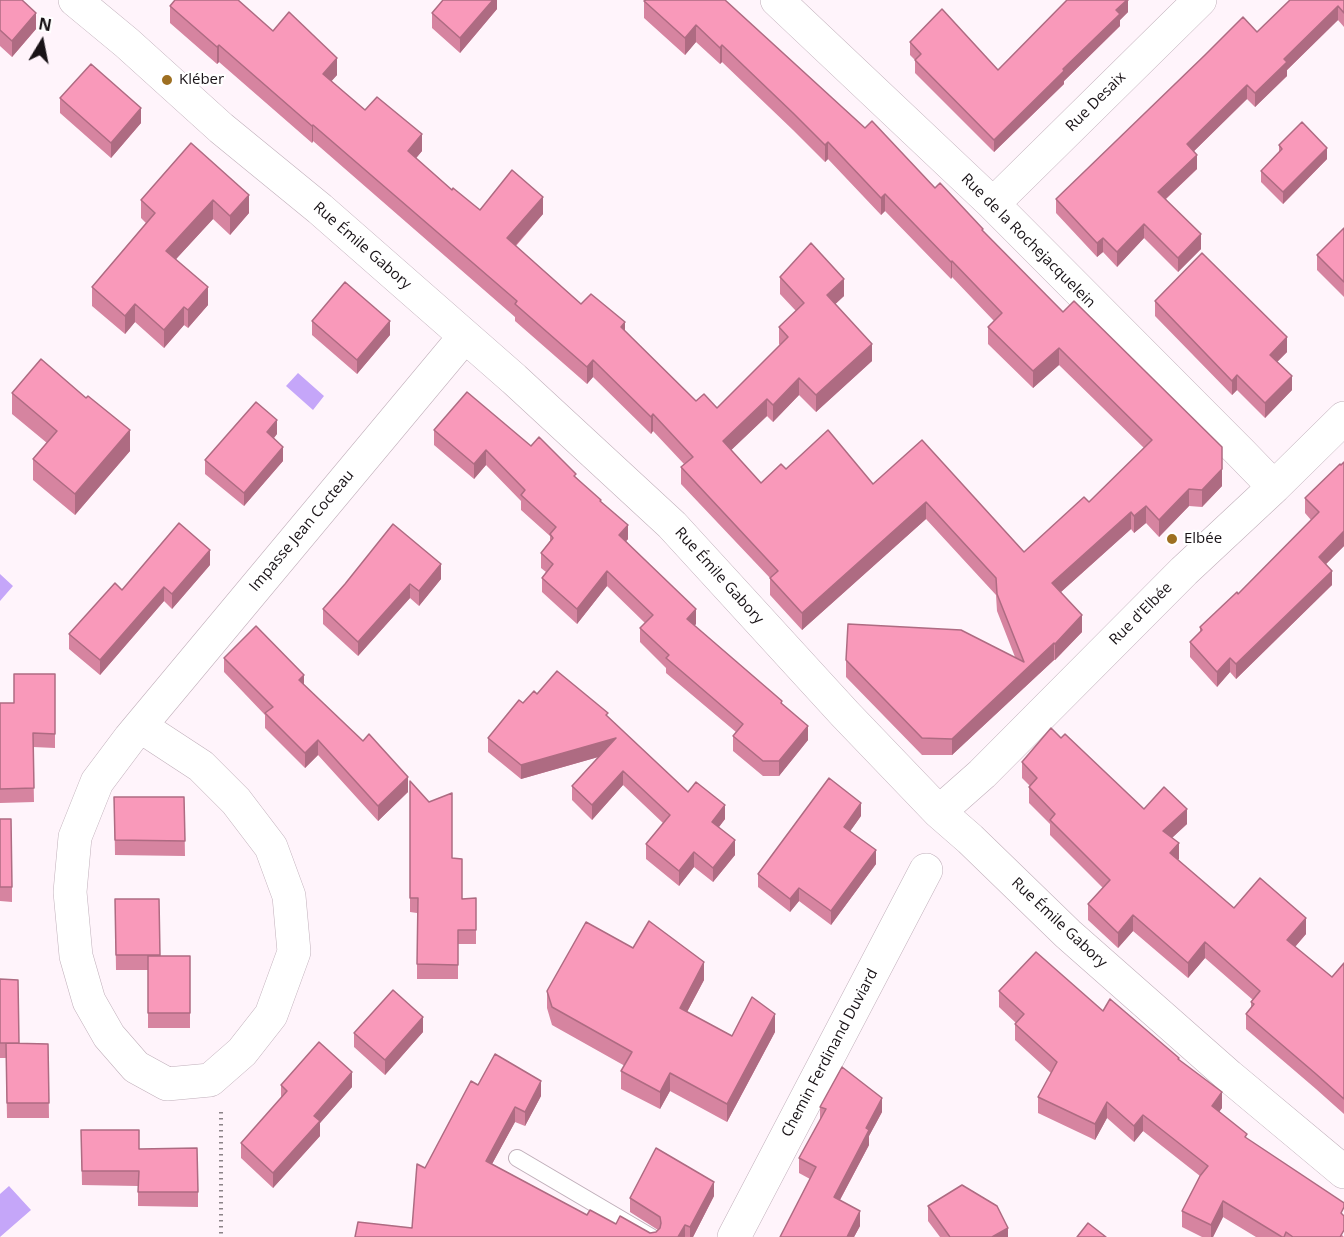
<!DOCTYPE html>
<html>
<head>
<meta charset="utf-8">
<style>
  body { margin:0 }
  #map { position:relative; width:1344px; height:1237px; overflow:hidden; background:#fff4fb; font-family:"Open Sans",sans-serif }
  canvas { display:block }
  .north { position:absolute; left:12px; top:12px; width:60px; height:60px; -webkit-text-stroke:4px #fff; paint-order:stroke; rotate:10deg; font-size:16px; font-weight:700; line-height:24px; text-align:center; color:#191317 }
  .north::after { content:''; display:block; margin:auto; width:21px; height:27px; background:#191317; clip-path:polygon(50% 0,100% 100%,50% 72%,0 100%) }
</style>
</head>
<body>
<div id="map">
<canvas width="1344" height="1237"></canvas>
<div class="north">N</div>
</div>
<script>
const ctx = document.querySelector('canvas').getContext('2d');
ctx.lineJoin = 'round';
function paint(path, color) {
  ctx.fillStyle = color;
  ctx.fill(path, 'evenodd');
}
function stroke(path, color, width, dash) {
  ctx.strokeStyle = color;
  ctx.lineWidth = width;
  ctx.lineCap = dash ? 'butt' : 'round';
  ctx.setLineDash(dash || []);
  ctx.stroke(path);
}
function write(font, color, halo, rows, align = 'center') {
  ctx.font = font + ' "Open Sans",sans-serif';
  ctx.lineWidth = 4.5;
  ctx.setLineDash([]);
  ctx.textBaseline = 'middle';
  ctx.strokeStyle = halo;
  ctx.fillStyle = color;
  for (const [text, x, y, turn = 0] of rows) {
    ctx.save();
    ctx.translate(x, y);
    ctx.rotate((+turn || 0) * Math.PI / 180);
    ctx.textAlign = isNaN(turn) ? turn : align;
    if (halo) ctx.strokeText(text, 0, 0);
    ctx.fillText(text, 0, 0);
    ctx.restore();
  }
}
paint(new Path2D(`
  M 298,373 L 324,396 L 313,410 L 286,386 Z
  M 0,574 L 13,586 L 0,601 Z
  M 9,1186 L 31,1210 L 0,1237 L 0,1194 Z`), '#c5a6f9');
const lane = new Path2D(`
  M 517,1158 L 651,1237`);
const street = new Path2D(`
  M 75,0 L 127,43 L 221,128 L 320,209 L 514,379 L 672,525 L 845,714 L 939,812 L 970,839 L 1068,934 L 1229,1076 L 1344,1172
  M 777,0 L 993,204 L 1241,453 L 1274,487
  M 993,204 L 1200,0
  M 140,726 L 201,766 L 236,801 L 271,847 L 289,896 L 294,952 L 271,1015 L 242,1052 L 210,1080 L 167,1084 L 136,1067 L 109,1036 L 89,1001 L 76,956 L 70,892 L 75,837 L 97,782 L 130,738 L 465,336
  M 939,812 L 982,774 L 1184,571 L 1274,487 L 1344,418
  M 734,1237 L 926,870`);
stroke(lane, '#c0afba', 18);
stroke(street, '#c0afba', 34);
stroke(new Path2D(`
  M 221,1112 L 221,1237`), '#8b8388', 4, [1.5, 4.5]);
stroke(lane, '#fff', 16);
stroke(street, '#fff', 33);
paint(new Path2D(`
  M 0,0 L 36,29 L 12,57 L 0,46 Z
  M 497,0 L 497,9 L 460,53 L 432,28 L 432,13 Z
  M 725,0 L 865,128 L 935,188 L 983,231 L 1222,486 L 1202,507 L 1189,506 L 1159,537 L 1146,523 L 1134,533 L 1131,529 L 1061,592 L 1082,632 L 1055,660 L 1054,660 L 952,755 L 922,755 L 846,677 L 846,660 L 1015,657 L 997,611 L 996,595 L 926,519 L 802,630 L 770,595 L 770,578 L 681,484 L 681,467 L 684,464 L 653,431 L 651,434 L 593,377 L 587,384 L 515,321 L 515,317 L 313,141 L 312,143 L 219,62 L 217,64 L 170,23 L 170,6 L 273,31 L 337,75 L 331,81 L 365,110 L 422,151 L 416,158 L 452,190 L 480,210 L 543,214 L 516,246 L 581,304 L 625,331 L 696,401 L 717,408 L 780,345 L 779,344 L 779,327 L 796,311 L 780,294 L 780,277 L 844,296 L 835,304 L 872,361 L 816,412 L 799,395 L 773,422 L 767,416 L 731,450 L 761,483 L 786,469 L 873,484 L 922,440 L 1024,552 L 1089,502 L 1144,448 L 1059,365 L 1033,388 L 988,344 L 988,327 L 994,321 L 952,277 L 951,279 L 885,211 L 881,215 L 828,159 L 825,162 L 793,130 L 722,62 L 720,64 L 696,42 L 685,55 L 644,18 L 644,1 Z
  M 1344,0 L 1344,27 L 1338,20 L 1287,70 L 1287,76 L 1255,107 L 1247,99 L 1194,151 L 1197,169 L 1166,199 L 1201,249 L 1178,272 L 1144,238 L 1117,267 L 1103,252 L 1097,257 L 1056,213 L 1056,199 L 1257,32 Z
  M 1128,1 L 1128,12 L 1120,20 L 1120,26 L 1064,81 L 1064,84 L 994,152 L 915,73 L 915,60 L 910,55 L 910,42 L 998,70 Z
  M 60,98 L 141,123 L 111,158 L 60,113 Z
  M 191,143 L 249,213 L 230,235 L 213,219 L 176,259 L 208,305 L 188,328 L 184,325 L 164,348 L 135,322 L 125,334 L 92,306 L 92,287 L 146,223 L 141,218 L 141,200 Z
  M 1279,145 L 1327,159 L 1283,204 L 1261,182 L 1261,171 L 1279,153 Z
  M 1344,228 L 1344,297 L 1317,270 L 1317,255 Z
  M 1155,301 L 1287,352 L 1277,362 L 1292,390 L 1265,418 L 1237,390 L 1232,395 L 1155,316 Z
  M 312,321 L 390,335 L 357,374 L 312,335 Z
  M 12,393 L 130,451 L 75,515 L 33,480 L 33,459 L 47,443 L 12,414 Z
  M 434,430 L 531,446 L 576,477 L 601,502 L 628,539 L 626,541 L 696,624 L 694,626 L 782,704 L 808,740 L 779,776 L 763,776 L 733,751 L 733,736 L 736,732 L 666,673 L 666,668 L 640,642 L 640,628 L 645,623 L 607,586 L 577,624 L 542,592 L 542,578 L 546,572 L 541,568 L 541,553 L 550,541 L 550,536 L 521,510 L 521,501 L 486,465 L 474,479 L 434,445 Z
  M 277,434 L 274,438 L 283,461 L 244,506 L 205,474 L 205,460 Z
  M 1344,462 L 1344,546 L 1326,564 L 1332,585 L 1236,679 L 1230,672 L 1217,687 L 1190,657 L 1190,642 L 1200,632 L 1200,627 L 1238,594 L 1311,520 L 1305,513 L 1305,498 Z
  M 210,565 L 172,609 L 164,601 L 100,675 L 69,649 L 69,634 L 122,590 Z
  M 441,579 L 419,606 L 410,598 L 358,656 L 323,624 L 323,609 L 345,584 Z
  M 224,658 L 304,685 L 408,792 L 378,821 L 318,755 L 305,768 L 265,728 L 265,715 L 224,672 Z
  M 55,674 L 55,748 L 33,747 L 34,802 L 0,803 L 0,703 L 14,703 Z
  M 537,694 L 608,717 L 688,792 L 725,819 L 719,827 L 735,855 L 713,882 L 694,867 L 679,886 L 646,859 L 646,844 L 663,823 L 623,785 L 592,820 L 572,800 L 572,786 L 598,757 L 521,779 L 488,752 L 488,738 L 523,703 Z
  M 1061,738 L 1144,809 L 1187,824 L 1172,838 L 1178,860 L 1234,908 L 1306,934 L 1295,947 L 1332,977 L 1344,963 L 1344,1114 L 1316,1089 L 1246,1029 L 1246,1014 L 1251,1008 L 1251,1002 L 1253,1000 L 1205,958 L 1188,978 L 1133,931 L 1118,948 L 1088,920 L 1088,904 L 1103,888 L 1050,835 L 1050,824 L 1029,803 L 1029,787 L 1030,786 L 1022,778 L 1022,762 Z
  M 410,781 L 452,858 L 462,899 L 476,898 L 476,944 L 458,944 L 458,979 L 417,979 L 417,913 L 410,912 Z
  M 114,797 L 184,797 L 185,856 L 115,855 Z
  M 861,816 L 850,831 L 876,864 L 831,925 L 799,901 L 790,912 L 758,887 L 758,874 Z
  M 0,819 L 12,887 L 12,902 L 0,901 Z
  M 115,899 L 159,899 L 160,956 L 190,956 L 190,1028 L 148,1028 L 148,970 L 116,970 Z
  M 633,948 L 704,980 L 687,1012 L 732,1036 L 775,1032 L 727,1122 L 670,1091 L 660,1109 L 621,1089 L 621,1071 L 625,1066 L 552,1025 L 547,1008 L 547,991 Z
  M 0,979 L 19,1043 L 48,1044 L 49,1118 L 7,1118 L 6,1058 L 0,1058 Z
  M 999,991 L 1103,1011 L 1179,1060 L 1222,1108 L 1219,1111 L 1344,1237 L 1256,1237 L 1223,1217 L 1213,1237 L 1202,1237 L 1182,1227 L 1182,1211 L 1200,1176 L 1143,1131 L 1134,1142 L 1107,1118 L 1095,1140 L 1038,1113 L 1038,1097 L 1051,1073 L 1015,1040 L 1015,1024 L 1016,1023 L 999,1007 Z
  M 423,1032 L 385,1075 L 354,1047 L 354,1033 Z
  M 281,1085 L 352,1087 L 320,1123 L 320,1136 L 273,1188 L 241,1158 L 241,1143 L 281,1099 Z
  M 478,1085 L 541,1096 L 525,1126 L 515,1122 L 492,1164 L 587,1215 L 616,1224 L 650,1233 L 656,1232 L 658,1230 L 630,1212 L 630,1198 L 714,1196 L 693,1237 L 355,1237 L 412,1228 L 425,1168 Z
  M 820,1107 L 882,1112 L 869,1136 L 869,1145 L 840,1200 L 860,1226 L 854,1237 L 780,1237 L 810,1179 L 799,1173 L 799,1158 L 820,1120 Z
  M 81,1130 L 139,1149 L 198,1192 L 198,1207 L 138,1206 L 138,1186 L 82,1185 Z
  M 928,1206 L 1008,1237 L 940,1237 L 928,1221 Z`), '#d684a0');
paint(new Path2D(`
  M 493,0 L 497,0 L 497,9 L 460,53 L 460,38 Z
  M 1123,0 L 1129,0 L 1128,1 L 1128,12 L 1120,20 L 1120,26 L 1064,81 L 1064,84 L 994,152 L 994,140 L 1063,69 L 1116,10 Z
  M 1338,6 L 1338,20 L 1287,70 L 1287,76 L 1255,107 L 1255,93 L 1284,59 Z
  M 36,13 L 36,29 L 12,57 L 12,41 Z
  M 696,25 L 696,42 L 685,55 L 685,38 Z
  M 219,45 L 219,62 L 217,64 L 217,47 Z
  M 722,45 L 722,62 L 720,64 L 720,48 Z
  M 337,58 L 337,75 L 323,91 L 323,74 Z
  M 1247,85 L 1247,99 L 1187,158 L 1187,144 Z
  M 141,108 L 141,123 L 111,158 L 111,143 Z
  M 313,125 L 313,141 L 312,143 L 312,126 Z
  M 422,134 L 422,151 L 408,168 L 408,151 Z
  M 828,142 L 828,159 L 825,162 L 825,145 Z
  M 1327,148 L 1327,159 L 1283,204 L 1283,192 Z
  M 1197,155 L 1197,169 L 1158,206 L 1158,192 Z
  M 885,194 L 885,211 L 881,215 L 881,198 Z
  M 249,195 L 249,213 L 230,235 L 230,216 Z
  M 543,197 L 543,214 L 507,255 L 507,238 Z
  M 213,200 L 213,219 L 166,270 L 166,251 Z
  M 1144,224 L 1144,238 L 1117,267 L 1117,252 Z
  M 1201,234 L 1201,249 L 1178,272 L 1178,258 Z
  M 1103,238 L 1103,252 L 1097,257 L 1097,243 Z
  M 952,261 L 952,277 L 951,279 L 951,262 Z
  M 844,279 L 844,296 L 827,312 L 827,295 Z
  M 208,287 L 208,305 L 188,328 L 188,310 Z
  M 135,304 L 135,322 L 125,334 L 125,316 Z
  M 184,307 L 184,325 L 164,348 L 164,330 Z
  M 390,321 L 390,335 L 357,374 L 357,360 Z
  M 625,322 L 625,339 L 621,327 Z
  M 1287,337 L 1287,352 L 1270,369 L 1270,355 Z
  M 872,344 L 872,361 L 816,412 L 816,395 Z
  M 1059,348 L 1059,365 L 1033,388 L 1033,371 Z
  M 593,360 L 593,377 L 587,384 L 587,367 Z
  M 1237,375 L 1237,390 L 1232,395 L 1232,381 Z
  M 1292,376 L 1292,390 L 1265,418 L 1265,403 Z
  M 799,378 L 799,395 L 773,422 L 773,405 Z
  M 767,399 L 767,416 L 723,458 L 723,441 Z
  M 653,414 L 653,431 L 651,434 L 651,417 Z
  M 277,420 L 277,434 L 267,446 L 267,432 Z
  M 130,430 L 130,451 L 75,515 L 75,494 Z
  M 283,447 L 283,461 L 244,506 L 244,493 Z
  M 486,450 L 486,465 L 474,479 L 474,464 Z
  M 1222,469 L 1222,486 L 1202,507 L 1202,490 Z
  M 1189,489 L 1189,506 L 1159,537 L 1159,520 Z
  M 926,502 L 926,519 L 802,630 L 802,613 Z
  M 1146,506 L 1146,523 L 1134,533 L 1134,516 Z
  M 1131,512 L 1131,529 L 1052,600 L 1052,583 Z
  M 628,525 L 628,539 L 619,549 L 619,535 Z
  M 1344,531 L 1344,546 L 1319,571 L 1319,557 Z
  M 210,550 L 210,565 L 172,609 L 172,594 Z
  M 441,564 L 441,579 L 419,606 L 419,591 Z
  M 607,571 L 607,586 L 577,624 L 577,609 Z
  M 1332,571 L 1332,585 L 1236,679 L 1236,664 Z
  M 410,584 L 410,598 L 358,656 L 358,642 Z
  M 164,587 L 164,601 L 100,675 L 100,660 Z
  M 696,609 L 696,624 L 687,634 L 687,619 Z
  M 1082,615 L 1082,632 L 1055,660 L 1055,644 Z
  M 1054,643 L 1054,660 L 952,755 L 952,739 Z
  M 1230,658 L 1230,672 L 1217,687 L 1217,672 Z
  M 304,675 L 304,689 L 299,680 Z
  M 808,726 L 808,740 L 779,776 L 779,761 Z
  M 616,738 L 616,752 L 521,779 L 521,765 Z
  M 318,740 L 318,755 L 305,768 L 305,753 Z
  M 623,771 L 623,785 L 592,820 L 592,805 Z
  M 408,777 L 408,792 L 378,821 L 378,806 Z
  M 861,803 L 861,816 L 844,840 L 844,827 Z
  M 725,805 L 725,819 L 712,836 L 712,822 Z
  M 1187,809 L 1187,824 L 1163,846 L 1163,831 Z
  M 735,840 L 735,855 L 713,882 L 713,868 Z
  M 1179,843 L 1179,859 L 1170,869 L 1170,853 Z
  M 876,850 L 876,864 L 831,925 L 831,911 Z
  M 694,852 L 694,867 L 679,886 L 679,871 Z
  M 799,888 L 799,901 L 790,912 L 790,899 Z
  M 1133,915 L 1133,931 L 1118,948 L 1118,933 Z
  M 1306,918 L 1306,934 L 1287,956 L 1287,940 Z
  M 1205,942 L 1205,958 L 1188,978 L 1188,963 Z
  M 704,962 L 704,980 L 680,1025 L 680,1008 Z
  M 775,1014 L 775,1032 L 727,1122 L 727,1104 Z
  M 423,1017 L 423,1032 L 385,1075 L 385,1060 Z
  M 352,1072 L 352,1087 L 320,1123 L 320,1136 L 273,1188 L 273,1173 L 314,1116 Z
  M 670,1073 L 670,1091 L 660,1109 L 660,1092 Z
  M 541,1081 L 541,1096 L 525,1126 L 525,1112 Z
  M 1222,1092 L 1222,1108 L 1212,1122 L 1212,1106 Z
  M 882,1098 L 882,1112 L 869,1136 L 869,1145 L 834,1211 L 834,1197 L 866,1128 Z
  M 1107,1102 L 1107,1118 L 1095,1140 L 1095,1124 Z
  M 515,1107 L 515,1122 L 486,1175 L 486,1161 Z
  M 1143,1115 L 1143,1131 L 1134,1142 L 1134,1126 Z
  M 714,1182 L 714,1196 L 693,1237 L 690,1237 L 690,1227 Z
  M 1223,1201 L 1223,1217 L 1213,1237 L 1211,1237 L 1211,1225 Z
  M 860,1211 L 860,1226 L 854,1237 L 847,1237 Z
  M 685,1225 L 685,1237 L 678,1237 Z
  M 1008,1228 L 1008,1237 L 992,1237 Z`), '#ae6b82');
const building = new Path2D(`
  M 0,0 L 22,0 L 36,13 L 12,41 L 0,30 Z
  M 175,0 L 238,0 L 273,31 L 289,12 L 337,58 L 323,74 L 365,110 L 377,97 L 422,134 L 408,151 L 452,190 L 453,188 L 480,210 L 512,170 L 543,197 L 507,238 L 581,304 L 591,294 L 625,322 L 621,327 L 696,401 L 704,394 L 717,408 L 788,337 L 779,327 L 804,303 L 780,277 L 811,243 L 844,279 L 827,295 L 872,344 L 816,395 L 799,378 L 773,405 L 767,399 L 723,441 L 761,483 L 781,464 L 786,469 L 828,430 L 873,484 L 922,440 L 1024,552 L 1084,497 L 1089,502 L 1152,440 L 1059,348 L 1033,371 L 988,327 L 1002,313 L 952,261 L 951,262 L 885,194 L 881,198 L 828,142 L 825,145 L 793,113 L 722,45 L 720,48 L 696,25 L 685,38 L 644,1 L 646,0 L 725,0 L 865,128 L 872,121 L 935,188 L 940,183 L 983,229 L 982,230 L 1063,312 L 1074,301 L 1222,447 L 1222,469 L 1202,490 L 1189,489 L 1159,520 L 1146,506 L 1134,516 L 1131,512 L 1052,583 L 1082,615 L 1055,644 L 1054,643 L 952,739 L 922,738 L 846,660 L 848,624 L 961,630 L 1024,662 L 997,594 L 996,578 L 926,502 L 802,613 L 770,578 L 778,571 L 681,467 L 693,457 L 653,414 L 651,417 L 593,360 L 587,367 L 515,304 L 517,301 L 313,125 L 312,126 L 219,45 L 217,47 L 170,6 Z
  M 443,0 L 493,0 L 460,38 L 432,13 Z
  M 1067,0 L 1127,0 L 1116,10 L 1120,14 L 1063,69 L 1064,71 L 994,140 L 915,60 L 921,54 L 910,42 L 942,9 L 998,70 Z
  M 1290,0 L 1344,0 L 1344,13 L 1338,6 L 1284,59 L 1287,62 L 1255,93 L 1247,85 L 1187,144 L 1197,155 L 1158,192 L 1201,234 L 1178,258 L 1144,224 L 1117,252 L 1103,238 L 1097,243 L 1056,199 L 1205,55 L 1243,17 L 1257,32 Z
  M 91,64 L 141,108 L 111,143 L 60,98 Z
  M 1302,122 L 1327,148 L 1283,192 L 1261,171 L 1282,149 L 1279,145 Z
  M 191,143 L 249,195 L 230,216 L 213,200 L 166,251 L 208,287 L 188,310 L 184,307 L 164,330 L 135,304 L 125,316 L 92,287 L 155,213 L 141,200 Z
  M 1344,228 L 1344,282 L 1317,255 Z
  M 1202,253 L 1287,337 L 1270,355 L 1292,376 L 1265,403 L 1237,375 L 1232,381 L 1155,301 Z
  M 345,282 L 390,321 L 357,360 L 312,321 Z
  M 41,359 L 86,398 L 88,396 L 130,430 L 75,494 L 33,459 L 57,431 L 12,393 Z
  M 467,392 L 531,446 L 539,437 L 576,474 L 574,476 L 601,500 L 600,501 L 628,525 L 619,535 L 696,609 L 687,619 L 782,701 L 781,703 L 808,726 L 779,761 L 763,761 L 733,736 L 743,724 L 666,658 L 669,655 L 640,628 L 653,615 L 607,571 L 577,609 L 542,578 L 553,564 L 541,553 L 553,538 L 550,534 L 556,527 L 521,495 L 525,490 L 486,450 L 474,464 L 434,430 Z
  M 256,402 L 277,420 L 267,432 L 283,447 L 244,493 L 205,460 Z
  M 1344,462 L 1344,531 L 1319,557 L 1332,571 L 1236,664 L 1230,658 L 1217,672 L 1190,642 L 1202,630 L 1200,627 L 1237,592 L 1238,594 L 1319,512 L 1305,498 L 1340,464 L 1341,465 Z
  M 179,523 L 210,550 L 172,594 L 164,587 L 100,660 L 69,634 L 115,583 L 122,590 Z
  M 393,524 L 441,564 L 419,591 L 410,584 L 358,642 L 323,609 L 345,584 Z
  M 256,626 L 304,675 L 299,680 L 363,741 L 369,734 L 408,777 L 378,806 L 318,740 L 305,753 L 265,713 L 273,707 L 224,658 Z
  M 557,671 L 608,713 L 606,715 L 688,792 L 696,782 L 725,805 L 712,822 L 735,840 L 713,868 L 694,852 L 679,871 L 646,844 L 670,815 L 623,771 L 592,805 L 572,786 L 616,738 L 521,765 L 488,738 L 519,700 L 523,703 L 534,691 L 537,694 Z
  M 14,674 L 55,674 L 55,734 L 33,733 L 34,788 L 0,789 L 0,703 L 14,703 Z
  M 1051,728 L 1061,738 L 1065,734 L 1144,809 L 1164,787 L 1187,809 L 1163,831 L 1179,843 L 1170,853 L 1234,908 L 1260,878 L 1306,918 L 1287,940 L 1332,977 L 1344,963 L 1344,1099 L 1316,1074 L 1246,1014 L 1254,1004 L 1251,1002 L 1260,991 L 1205,942 L 1188,963 L 1133,915 L 1118,933 L 1088,904 L 1110,880 L 1050,820 L 1055,814 L 1029,787 L 1037,778 L 1022,762 Z
  M 829,778 L 861,803 L 844,827 L 876,850 L 831,911 L 799,888 L 790,899 L 758,874 Z
  M 410,781 L 429,802 L 452,793 L 452,858 L 462,859 L 462,899 L 476,898 L 476,930 L 458,930 L 458,965 L 417,964 L 418,898 L 410,898 Z
  M 114,797 L 184,797 L 185,841 L 115,840 Z
  M 0,819 L 11,819 L 12,887 L 0,887 Z
  M 115,899 L 159,899 L 160,955 L 116,955 Z
  M 649,921 L 704,962 L 680,1008 L 732,1036 L 752,997 L 775,1014 L 727,1104 L 670,1073 L 660,1092 L 621,1071 L 632,1052 L 552,1007 L 547,991 L 586,922 L 633,948 Z
  M 1036,952 L 1103,1011 L 1110,999 L 1179,1058 L 1178,1059 L 1222,1092 L 1212,1106 L 1247,1134 L 1245,1137 L 1344,1203 L 1344,1207 L 1341,1213 L 1344,1216 L 1344,1230 L 1340,1237 L 1293,1237 L 1286,1232 L 1284,1237 L 1282,1237 L 1223,1201 L 1211,1225 L 1182,1211 L 1200,1176 L 1208,1166 L 1143,1115 L 1134,1126 L 1107,1102 L 1095,1124 L 1038,1097 L 1057,1062 L 1015,1024 L 1024,1014 L 999,991 Z
  M 148,956 L 190,956 L 190,1013 L 148,1013 Z
  M 0,979 L 18,980 L 19,1043 L 0,1043 Z
  M 393,990 L 423,1017 L 385,1060 L 354,1033 Z
  M 319,1042 L 352,1072 L 314,1116 L 320,1121 L 273,1173 L 241,1143 L 287,1091 L 281,1085 Z
  M 6,1043 L 48,1044 L 49,1103 L 7,1103 Z
  M 495,1054 L 541,1081 L 525,1112 L 515,1107 L 486,1161 L 587,1215 L 590,1210 L 616,1224 L 620,1216 L 650,1233 L 656,1232 L 660,1228 L 661,1223 L 660,1217 L 630,1198 L 656,1148 L 714,1182 L 690,1227 L 685,1225 L 678,1237 L 355,1237 L 358,1222 L 412,1228 L 417,1164 L 425,1168 L 471,1081 L 478,1085 Z
  M 842,1067 L 882,1098 L 866,1128 L 869,1130 L 834,1197 L 860,1211 L 847,1237 L 780,1237 L 816,1167 L 799,1158 L 826,1109 L 820,1107 Z
  M 81,1130 L 139,1130 L 139,1149 L 197,1148 L 198,1192 L 138,1192 L 139,1171 L 82,1171 Z
  M 962,1185 L 997,1206 L 1008,1228 L 992,1237 L 950,1237 L 928,1206 Z
  M 1088,1223 L 1106,1237 L 1077,1237 Z`);
paint(building, '#f999ba');
stroke(building, '#ae6b82', 1.5);
for (const [x, y, r, color] of [
  [167,80,6,"#9e6f21"],
  [1172,539,6,"#9e6f21"]
]) {
  const dot = new Path2D();
  dot.arc(x, y, r, 0, 2 * Math.PI);
  ctx.fillStyle = color;
  ctx.fill(dot);
  stroke(dot, '#fff', 2);
}
write('15px', '#191317', '#fff', [
  ["Kléber",179,80],
  ["Elbée",1184,539]
], 'left');
write('15px', '#191317', '#fff', [
  ["Rue Desaix",1096,102,-45],
  ["Rue de la Rochejacquelein",1028,241,45],
  ["Rue Émile Gabory",362,246,41],
  ["Impasse Jean Cocteau",302,531,-50],
  ["Rue Émile Gabory",719,576,48],
  ["Rue d'Elbée",1141,614,-45],
  ["Rue Émile Gabory",1059,923,43],
  ["Chemin Ferdinand Duviard",830,1053,-62]
]);
</script>
</body>
</html>
